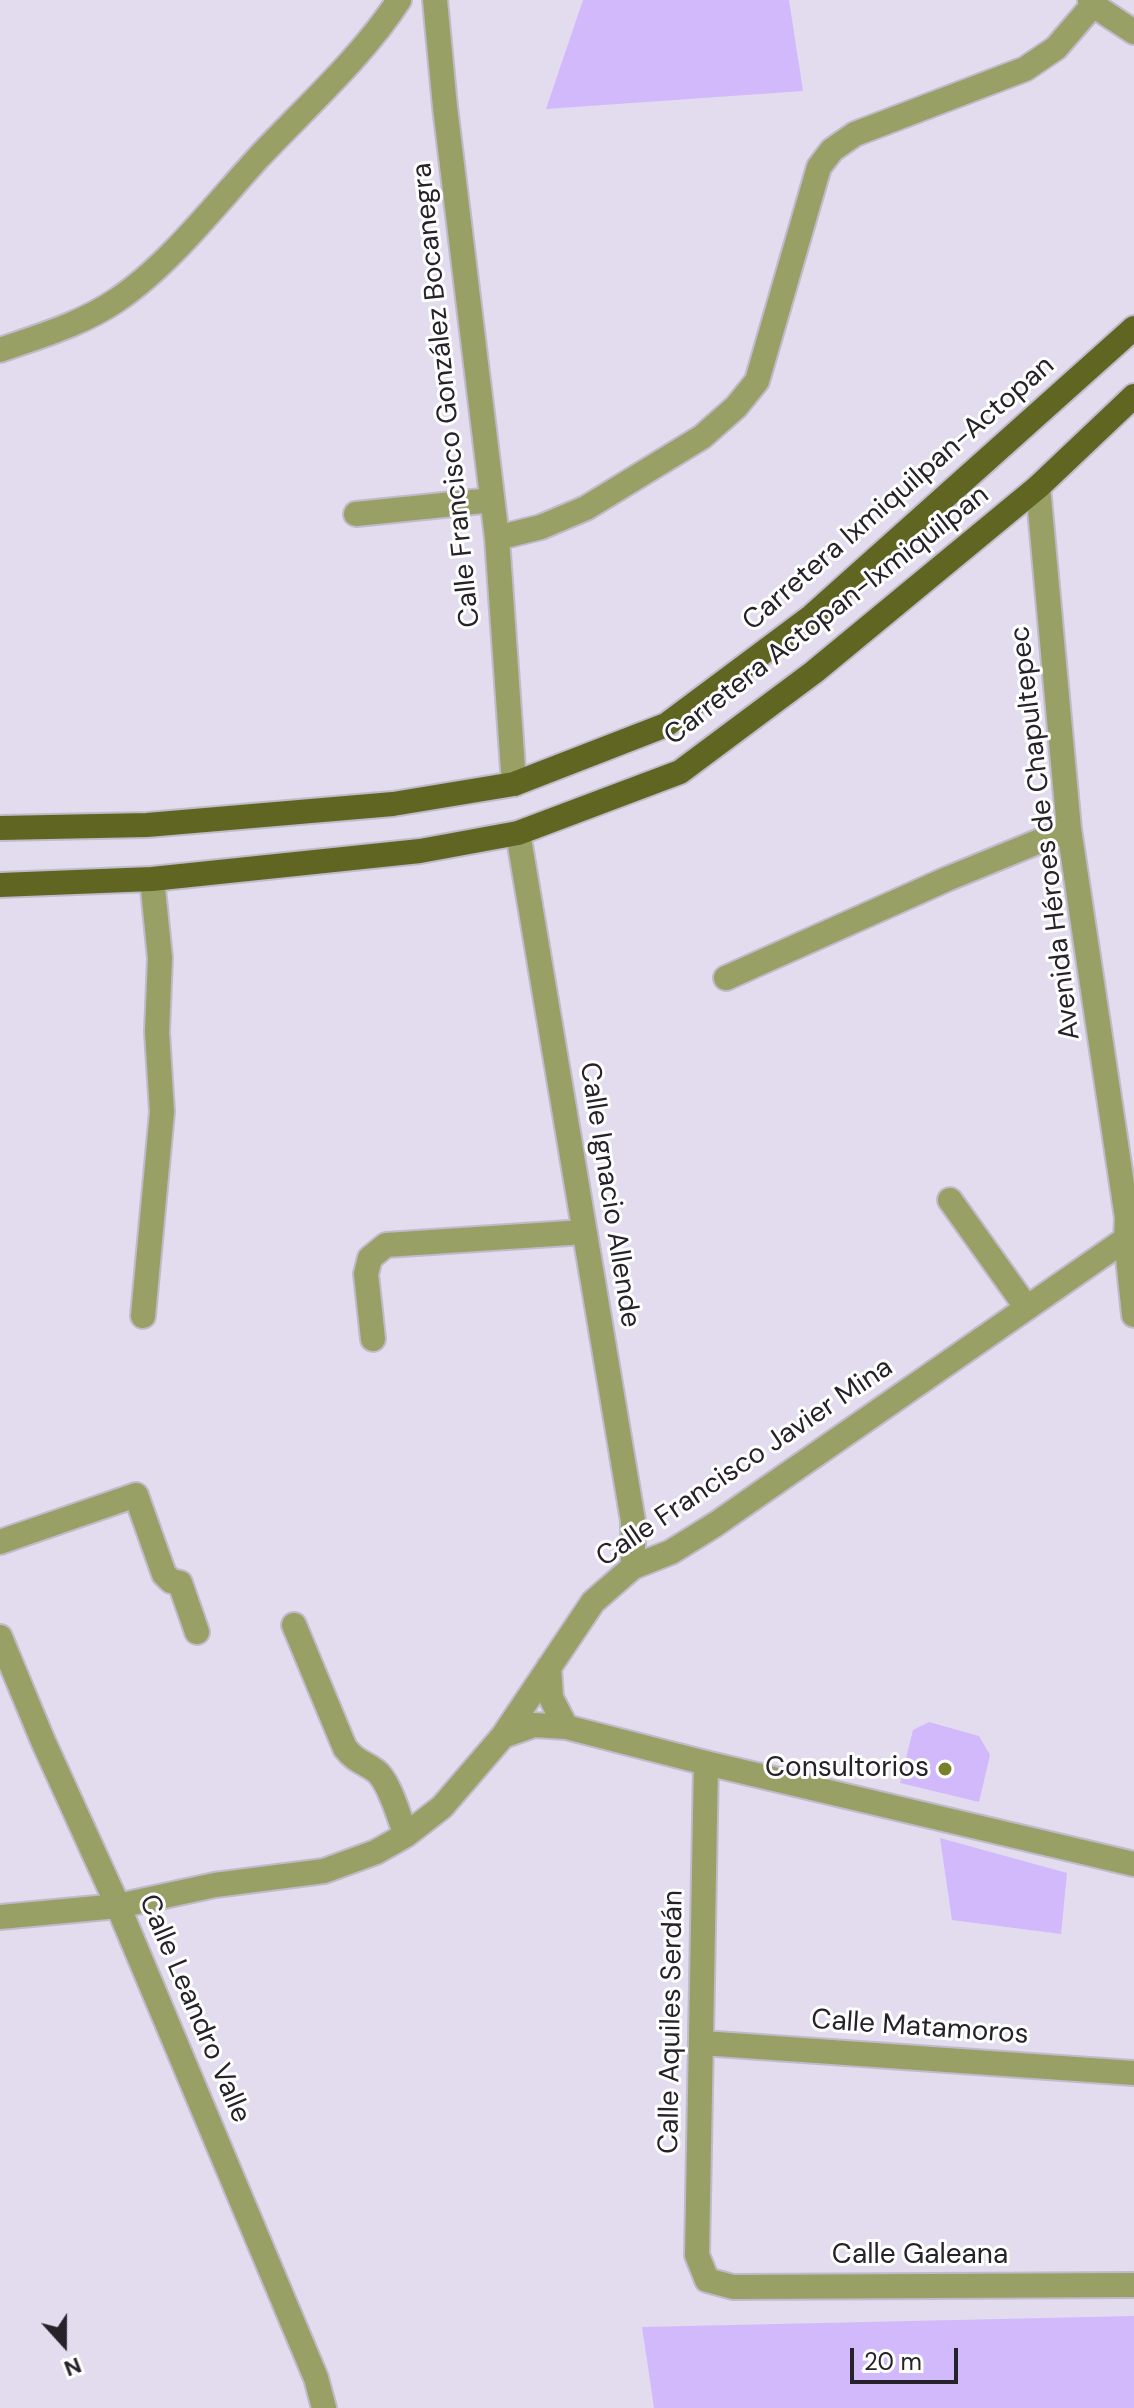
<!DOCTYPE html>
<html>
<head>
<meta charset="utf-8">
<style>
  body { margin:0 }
  #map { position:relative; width:1134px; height:2408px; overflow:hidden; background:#e2dcee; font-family:"DM Sans",sans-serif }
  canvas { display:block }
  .north { position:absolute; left:24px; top:2304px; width:80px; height:80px; -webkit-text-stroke:6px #fff; paint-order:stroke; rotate:159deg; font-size:22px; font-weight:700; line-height:32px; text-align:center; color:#252229 }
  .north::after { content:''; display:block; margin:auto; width:28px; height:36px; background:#252229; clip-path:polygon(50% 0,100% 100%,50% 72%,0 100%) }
  .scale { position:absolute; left:850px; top:2348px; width:108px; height:36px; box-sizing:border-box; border:4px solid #252229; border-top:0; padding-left:10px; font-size:24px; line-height:28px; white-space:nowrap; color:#252229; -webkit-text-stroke:6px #fff; paint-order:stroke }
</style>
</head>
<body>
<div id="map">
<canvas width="1134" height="2408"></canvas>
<div class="north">N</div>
<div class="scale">20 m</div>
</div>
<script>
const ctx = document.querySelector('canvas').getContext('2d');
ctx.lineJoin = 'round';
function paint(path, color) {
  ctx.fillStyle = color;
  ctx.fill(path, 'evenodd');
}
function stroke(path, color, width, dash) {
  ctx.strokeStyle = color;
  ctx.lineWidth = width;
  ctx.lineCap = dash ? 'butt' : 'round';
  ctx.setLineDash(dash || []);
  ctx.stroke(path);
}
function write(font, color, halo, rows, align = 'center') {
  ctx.font = font + ' "DM Sans",sans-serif';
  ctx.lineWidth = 6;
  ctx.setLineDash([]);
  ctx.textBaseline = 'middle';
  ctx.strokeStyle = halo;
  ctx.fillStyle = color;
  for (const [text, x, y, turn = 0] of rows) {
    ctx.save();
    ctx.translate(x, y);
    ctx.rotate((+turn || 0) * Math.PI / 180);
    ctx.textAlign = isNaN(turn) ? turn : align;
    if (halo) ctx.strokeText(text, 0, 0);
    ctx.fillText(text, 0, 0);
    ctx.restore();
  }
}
paint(new Path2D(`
  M 583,0 L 789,0 L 803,91 L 546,109 Z
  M 929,1722 L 979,1736 L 990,1755 L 979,1802 L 900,1783 L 913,1730 Z
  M 940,1838 L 1067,1873 L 1061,1934 L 952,1920 Z
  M 1134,2316 L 1134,2408 L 654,2408 L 642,2327 Z`), '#d2b9fb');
const minor = new Path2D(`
  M 435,0 L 445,107 L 497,538 L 514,784
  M 1090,0 L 1093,5 L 1134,32
  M 0,350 C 40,336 82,324 117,300 C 168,266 216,204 258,158 C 304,109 363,56 399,0
  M 1038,487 L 1069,829 L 1127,1218 L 1126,1239 L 1134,1315
  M 356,514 L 492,500
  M 497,538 L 541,527 L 586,508 L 702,437 L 736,407 L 757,381 L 819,167 L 832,150 L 855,134 L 1025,69 L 1056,48 L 1093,5
  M 518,833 L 633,1521 L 633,1567
  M 726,978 L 947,879 L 1069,829
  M 950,1200 L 1027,1308
  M 143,1316 L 162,1112 L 157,1032 L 160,958 L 152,879
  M 373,1339 L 366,1274 L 370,1258 L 386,1245 L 584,1232
  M 0,1542 L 136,1495 L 164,1574 L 171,1581 L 180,1583 L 197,1632
  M 294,1625 L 345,1748 C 356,1762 364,1762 376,1771 C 390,1782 399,1818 406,1835
  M 0,1637 L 43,1741 L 118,1906 L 316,2378 L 324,2408
  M 549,1667 L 551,1698 L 566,1727
  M 503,1736 L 534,1725 L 566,1727 L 706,1763 L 1134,1864
  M 706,1763 L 697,2255 L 707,2280 L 733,2287 L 1134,2285
  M 0,1917 L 118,1906 L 215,1885 L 324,1871 L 376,1852 L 406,1835 L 442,1807 L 503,1736 L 593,1602 L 633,1567 L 671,1552 L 716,1524 L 1126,1239
  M 702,2043 L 1134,2073`);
const major = new Path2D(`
  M 0,828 L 147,825 L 393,804 L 514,784 L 666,725 L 812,616 L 1134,328
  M 0,885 L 152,879 L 420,851 L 518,833 L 680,772 L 814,672 L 1038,487 L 1134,396`);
stroke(minor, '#c0bbcb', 28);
stroke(major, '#c0bbcb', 28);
stroke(minor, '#99a065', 24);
stroke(major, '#606622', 24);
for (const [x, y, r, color] of [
  [945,1769,8,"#79802c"]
]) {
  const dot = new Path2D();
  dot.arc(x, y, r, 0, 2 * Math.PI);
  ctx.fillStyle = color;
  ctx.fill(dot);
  stroke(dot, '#fff', 3);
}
write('28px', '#252229', '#fff', [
  ["Calle Francisco González Bocanegra",447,395,-96],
  ["Carretera Ixmiquilpan-Actopan",899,494,-41],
  ["Carretera Actopan-Ixmiquilpan",827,616,-38],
  ["Avenida Héroes de Chapultepec",1046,833,-97],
  ["Calle Ignacio Allende",609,1195,81],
  ["Calle Francisco Javier Mina",745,1463,-34],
  ["Calle Leandro Valle",194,2009,67],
  ["Calle Aquiles Serdán",672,2022,-89],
  ["Calle Matamoros",920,2028,4],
  ["Calle Galeana",920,2256]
]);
write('28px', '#252229', '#fff', [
  ["Consultorios",929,1769]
], 'right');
</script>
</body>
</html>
